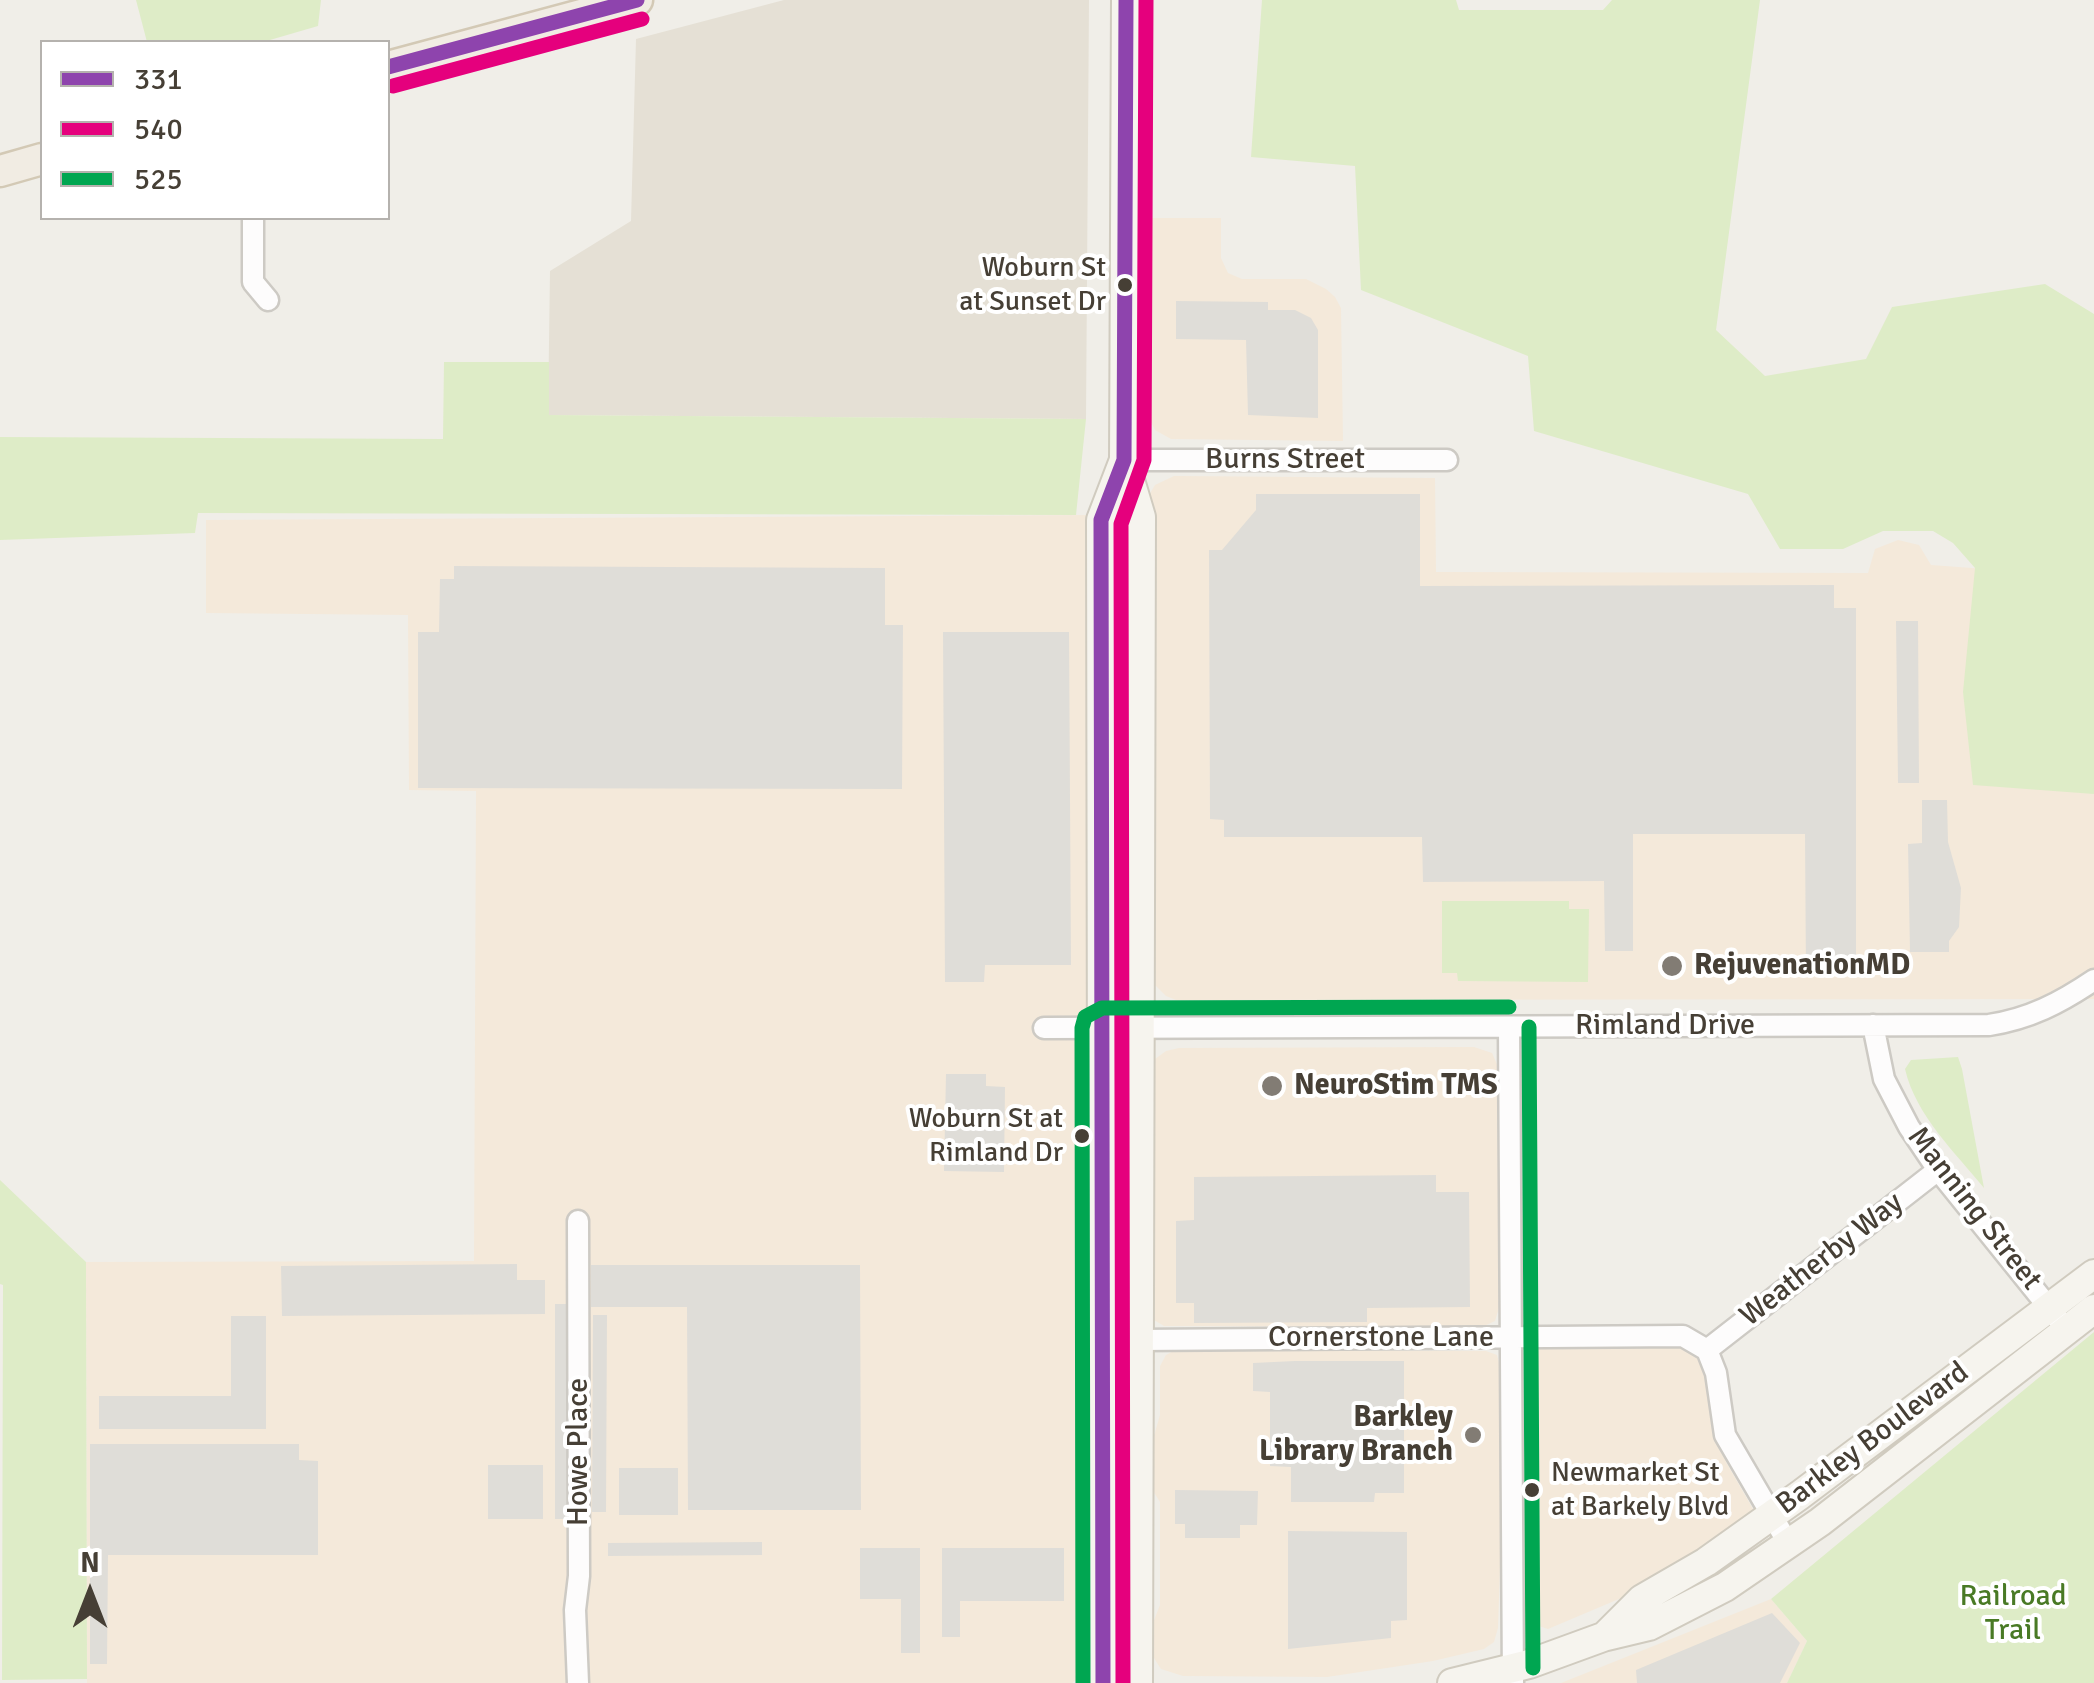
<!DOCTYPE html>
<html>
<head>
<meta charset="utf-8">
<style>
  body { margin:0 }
  #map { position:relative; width:2094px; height:1683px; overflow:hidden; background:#f0eee8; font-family:Signika,sans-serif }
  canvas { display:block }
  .legend { position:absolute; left:40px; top:40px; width:350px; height:180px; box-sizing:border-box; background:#fff; border:2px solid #b5b2ae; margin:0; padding:12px 18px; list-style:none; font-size:30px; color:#463f35 }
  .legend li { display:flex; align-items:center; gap:20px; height:50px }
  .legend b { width:50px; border:2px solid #b5b2ae }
  .north { position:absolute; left:40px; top:1543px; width:100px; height:100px; -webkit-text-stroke:8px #fff; paint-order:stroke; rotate:0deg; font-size:28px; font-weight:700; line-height:40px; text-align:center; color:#463f35 }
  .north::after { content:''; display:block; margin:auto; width:35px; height:45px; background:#463f35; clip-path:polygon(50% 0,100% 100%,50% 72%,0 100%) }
</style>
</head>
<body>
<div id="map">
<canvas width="2094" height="1683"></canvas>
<ul class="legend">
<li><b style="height:12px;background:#8e44ad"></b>331</li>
<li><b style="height:12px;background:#e5007d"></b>540</li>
<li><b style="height:12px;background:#00a651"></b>525</li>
</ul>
<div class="north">N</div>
</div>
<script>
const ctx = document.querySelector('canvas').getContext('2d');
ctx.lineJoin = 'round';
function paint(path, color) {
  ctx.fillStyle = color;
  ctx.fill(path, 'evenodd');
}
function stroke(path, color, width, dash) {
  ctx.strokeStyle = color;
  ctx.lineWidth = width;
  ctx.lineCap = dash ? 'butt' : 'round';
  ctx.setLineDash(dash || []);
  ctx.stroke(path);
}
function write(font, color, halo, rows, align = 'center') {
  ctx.font = font + ' Signika,sans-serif';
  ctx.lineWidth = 8;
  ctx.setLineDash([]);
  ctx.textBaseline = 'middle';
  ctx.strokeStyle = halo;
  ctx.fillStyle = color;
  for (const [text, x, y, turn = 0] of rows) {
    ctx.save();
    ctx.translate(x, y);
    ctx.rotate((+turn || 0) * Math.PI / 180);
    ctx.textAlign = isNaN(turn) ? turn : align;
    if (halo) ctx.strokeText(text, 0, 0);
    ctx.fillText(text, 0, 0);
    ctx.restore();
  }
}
paint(new Path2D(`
  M 784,0 L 1089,0 L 1086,419 L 548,415 L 550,271 L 631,221 L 636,39 Z`), '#e5e0d5');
paint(new Path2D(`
  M 1146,218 L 1221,218 L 1221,258 L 1228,273 L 1242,279 L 1306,279 L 1326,289 L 1335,297 L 1341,308 L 1343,441 L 1171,439 L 1155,430 L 1145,410 Z
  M 1174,476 L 1435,478 L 1436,572 L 1868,573 L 1875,549 L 1898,540 L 1919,545 L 1931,565 L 2094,577 L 2094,999 L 1176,1000 L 1166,996 L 1151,981 L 1149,495 L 1155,485 Z
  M 1094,515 L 1090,1664 L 1083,1676 L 1072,1683 L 87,1683 L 86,1262 L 474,1261 L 476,791 L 409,790 L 408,615 L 206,613 L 206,520 Z
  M 1474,1047 L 1492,1053 L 1499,1069 L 1499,1308 L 1495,1321 L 1482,1327 L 1164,1326 L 1154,1320 L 1150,1308 L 1149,1071 L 1155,1059 L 1166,1051 L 1179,1048 Z
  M 1542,1346 L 1681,1348 L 1698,1354 L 1708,1368 L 1716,1426 L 1726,1462 L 1753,1509 L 1753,1515 L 1652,1585 L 1548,1629 L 1533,1624 L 1524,1611 L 1524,1365 L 1531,1353 Z
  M 1175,1350 L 1486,1351 L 1497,1355 L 1500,1366 L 1501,1536 L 1498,1628 L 1494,1642 L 1484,1649 L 1433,1661 L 1327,1677 L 1183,1676 L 1161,1669 L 1152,1655 L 1151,1628 L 1160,1605 L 1160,1502 L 1150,1486 L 1149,1453 L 1160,1415 L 1160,1366 L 1166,1355 Z
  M 1771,1599 L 1807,1641 L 1787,1683 L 1561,1683 Z`), '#f4e9da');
paint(new Path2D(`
  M 136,0 L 321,0 L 318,26 L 263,42 L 147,42 Z
  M 1262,0 L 1456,0 L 1459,10 L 1603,10 L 1612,0 L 1760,0 L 1716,330 L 1765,376 L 1866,359 L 1892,307 L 2045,284 L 2094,314 L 2094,794 L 1973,785 L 1963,692 L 1975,568 L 1953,543 L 1933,531 L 1883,531 L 1843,549 L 1780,549 L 1748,494 L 1534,431 L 1528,356 L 1361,290 L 1355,166 L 1251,157 Z
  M 444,362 L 549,362 L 549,415 L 1086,419 L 1076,515 L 198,513 L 195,533 L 0,540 L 0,437 L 443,439 Z
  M 1442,901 L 1569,901 L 1569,909 L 1589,909 L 1588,982 L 1458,981 L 1457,973 L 1442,973 Z
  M 1958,1057 L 1962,1069 L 1984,1188 C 1955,1152 1916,1116 1905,1069 L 1911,1060 Z
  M 0,1180 L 86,1262 L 87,1679 L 2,1680 L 3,1285 L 0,1284 Z
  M 2094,1332 L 2094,1683 L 1787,1683 L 1807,1641 L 1771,1599 Z`), '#deecc7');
paint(new Path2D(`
  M 1176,301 L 1268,302 L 1268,310 L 1295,310 L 1311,318 L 1318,330 L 1318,418 L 1248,415 L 1246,340 L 1176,339 Z
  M 1256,494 L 1420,494 L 1420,586 L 1834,585 L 1834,608 L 1856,608 L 1856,976 L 1806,976 L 1805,834 L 1633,834 L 1633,951 L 1605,951 L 1604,881 L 1423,882 L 1422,837 L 1224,837 L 1224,820 L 1210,819 L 1209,550 L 1222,550 L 1256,510 Z
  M 454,566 L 885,568 L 885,625 L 903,625 L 902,789 L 418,788 L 418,632 L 439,632 L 440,579 L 454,579 Z
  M 1896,621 L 1918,621 L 1919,783 L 1898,783 Z
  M 943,632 L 1069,632 L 1071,965 L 985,965 L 984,982 L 945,982 Z
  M 1922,800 L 1947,800 L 1948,842 L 1961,888 L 1959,927 L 1949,941 L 1949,952 L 1910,952 L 1908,844 L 1922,843 Z
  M 946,1074 L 986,1074 L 986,1086 L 1005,1087 L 1004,1172 L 944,1171 Z
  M 1436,1175 L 1436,1192 L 1469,1192 L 1470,1307 L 1367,1308 L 1367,1322 L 1194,1323 L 1194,1303 L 1176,1303 L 1176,1221 L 1194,1220 L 1194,1177 Z
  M 517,1264 L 517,1280 L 545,1280 L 545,1314 L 282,1316 L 281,1266 Z
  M 591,1265 L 860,1265 L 861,1510 L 688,1510 L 687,1307 L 591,1307 Z
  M 555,1304 L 570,1304 L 570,1519 L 555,1519 Z
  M 593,1315 L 607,1315 L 606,1512 L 592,1512 Z
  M 231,1316 L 266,1316 L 266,1429 L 99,1429 L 99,1396 L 231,1396 Z
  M 1295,1361 L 1404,1361 L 1404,1493 L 1375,1493 L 1374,1502 L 1291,1502 L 1291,1467 L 1270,1466 L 1270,1392 L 1253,1391 L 1253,1363 Z
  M 90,1444 L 299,1444 L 299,1460 L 318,1461 L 318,1555 L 108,1555 L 107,1664 L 90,1664 Z
  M 488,1465 L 543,1465 L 543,1519 L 488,1519 Z
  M 619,1468 L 678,1468 L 678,1515 L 619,1515 Z
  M 1175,1490 L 1258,1491 L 1257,1525 L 1240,1525 L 1240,1538 L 1185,1538 L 1185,1524 L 1175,1524 Z
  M 1288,1531 L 1407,1532 L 1407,1620 L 1391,1621 L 1391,1638 L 1288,1649 Z
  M 762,1542 L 762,1555 L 608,1556 L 608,1543 Z
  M 860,1548 L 920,1548 L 920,1653 L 901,1653 L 901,1599 L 860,1599 Z
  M 942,1548 L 1064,1548 L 1064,1601 L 960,1601 L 960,1637 L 942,1637 Z
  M 1772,1613 L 1800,1643 L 1780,1683 L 1637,1683 L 1636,1670 Z`), '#dfddd8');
const minor = new Path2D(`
  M 253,218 L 253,282 L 268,300
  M 1124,460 L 1447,460
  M 1873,1025 L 1884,1079 L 1909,1127 L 1938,1170 L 2067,1330
  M 1509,1027 L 1513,1683
  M 1044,1028 L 1989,1025 C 2029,1019 2060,1003 2094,980
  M 578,1221 L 579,1576 L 575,1610 L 578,1683
  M 1139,1340 L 1683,1336 L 1707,1350 L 1716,1373 L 1725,1435 L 1788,1543
  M 1707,1350 L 1938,1170`);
const secondary = new Path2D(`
  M 1126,0 L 1124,460 L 1141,517 L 1138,1683
  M 1606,1635 L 1642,1599 L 1706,1562 L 1800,1495 L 2094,1274
  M 1103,1683 L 1101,520 L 1124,460
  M 1452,1683 L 1529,1664 L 1603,1637 L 1649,1626 L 1725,1587 L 1820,1522 L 2094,1309`);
const primary = new Path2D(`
  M 388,67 L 637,0
  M 0,171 L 42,159`);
stroke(minor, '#cdcac4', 25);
stroke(secondary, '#d0cbbf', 32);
stroke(primary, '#d3c9b5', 35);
stroke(minor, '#fdfcfc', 20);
stroke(secondary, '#f6f4ee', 28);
stroke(primary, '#f1ece3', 30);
stroke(new Path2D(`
  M 388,67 L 637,0
  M 1103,1683 L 1101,520 L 1124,460 L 1126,0`), '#8e44ad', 15);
stroke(new Path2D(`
  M 393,86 L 642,19
  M 1123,1683 L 1121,524 L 1144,460 L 1146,0`), '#e5007d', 15);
stroke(new Path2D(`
  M 1529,1027 L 1533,1668
  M 1083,1683 L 1082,1028 L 1085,1017 L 1102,1008 L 1509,1007`), '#00a651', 15);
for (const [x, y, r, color] of [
  [1125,285,9,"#463f35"],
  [1672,966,12,"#827c74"],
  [1272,1086,12,"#827c74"],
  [1082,1136,9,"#463f35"],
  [1473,1435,10,"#827c74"],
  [1532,1490,9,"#463f35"]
]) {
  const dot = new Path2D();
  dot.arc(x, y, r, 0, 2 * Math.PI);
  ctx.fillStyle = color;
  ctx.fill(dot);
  stroke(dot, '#fff', 4);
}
write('28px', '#463f35', '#fff', [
  ["Woburn St",1106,269],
  ["at Sunset Dr",1106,303],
  ["Woburn St at",1063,1120],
  ["Rimland Dr",1063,1154],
  ["Newmarket St",1551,1474,"left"],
  ["at Barkely Blvd",1551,1508,"left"]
], 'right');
write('30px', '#463f35', '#fff', [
  ["Burns Street",1285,460],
  ["Rimland Drive",1665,1026],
  ["Manning Street",1974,1209,52],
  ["Weatherby Way",1822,1260,-38],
  ["Cornerstone Lane",1381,1338],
  ["Barkley Boulevard",1873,1439,-37],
  ["Howe Place",579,1452,-90]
]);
write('bold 30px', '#463f35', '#fff', [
  ["RejuvenationMD",1694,966],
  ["NeuroStim TMS",1294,1086],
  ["Barkley",1453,1418,"right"],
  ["Library Branch",1453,1452,"right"]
], 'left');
write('30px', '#497a25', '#fff', [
  ["Railroad",2013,1597],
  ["Trail",2013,1631]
]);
</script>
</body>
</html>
